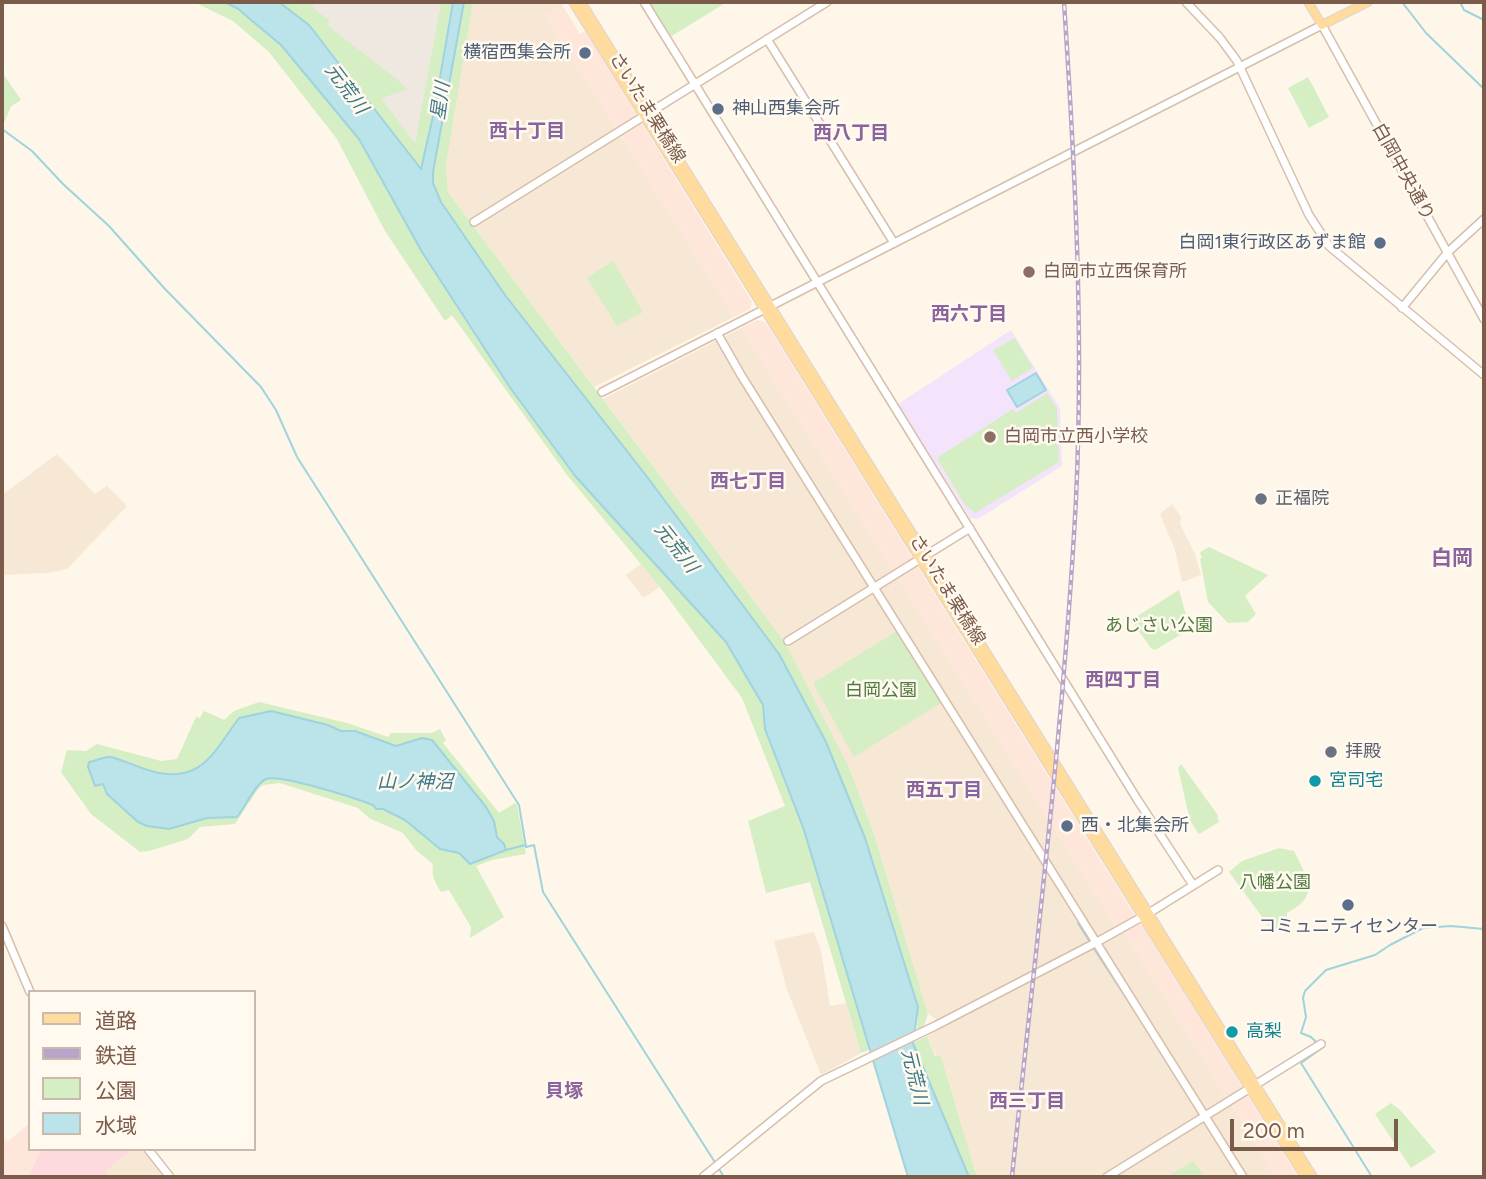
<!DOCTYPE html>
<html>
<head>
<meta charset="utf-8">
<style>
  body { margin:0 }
  #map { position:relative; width:1486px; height:1179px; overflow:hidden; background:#fef6e8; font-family:Figtree,"Noto Sans JP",sans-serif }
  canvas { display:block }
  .frame { position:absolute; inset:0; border:4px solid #7b5b49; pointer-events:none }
  .legend { position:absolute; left:28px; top:990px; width:228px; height:161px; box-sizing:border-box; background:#fff9f0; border:2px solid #cabaad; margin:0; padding:9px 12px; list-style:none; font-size:21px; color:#7b5b49 }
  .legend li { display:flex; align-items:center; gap:14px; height:35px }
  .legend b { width:35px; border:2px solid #cabaad }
  .scale { position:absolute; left:1230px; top:1119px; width:168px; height:32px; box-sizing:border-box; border:4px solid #7b5b49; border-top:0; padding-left:9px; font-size:21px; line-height:24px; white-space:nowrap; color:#7b5b49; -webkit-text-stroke:5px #fff9f0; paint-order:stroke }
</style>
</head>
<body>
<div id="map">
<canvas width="1486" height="1179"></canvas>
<div class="frame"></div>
<ul class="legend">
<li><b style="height:9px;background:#ffdc9e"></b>道路</li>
<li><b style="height:9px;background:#b9a4ca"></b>鉄道</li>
<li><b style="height:19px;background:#d5eec4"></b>公園</li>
<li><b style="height:19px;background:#bae3ea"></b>水域</li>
</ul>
<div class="scale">200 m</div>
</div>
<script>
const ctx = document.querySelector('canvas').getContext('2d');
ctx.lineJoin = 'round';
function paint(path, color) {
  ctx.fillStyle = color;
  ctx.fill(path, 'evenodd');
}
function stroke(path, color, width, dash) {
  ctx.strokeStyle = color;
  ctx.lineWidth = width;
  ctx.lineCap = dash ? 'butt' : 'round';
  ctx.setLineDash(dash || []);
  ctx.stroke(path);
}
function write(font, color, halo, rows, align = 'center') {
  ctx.font = font + ' Figtree,"Noto Sans JP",sans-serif';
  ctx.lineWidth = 5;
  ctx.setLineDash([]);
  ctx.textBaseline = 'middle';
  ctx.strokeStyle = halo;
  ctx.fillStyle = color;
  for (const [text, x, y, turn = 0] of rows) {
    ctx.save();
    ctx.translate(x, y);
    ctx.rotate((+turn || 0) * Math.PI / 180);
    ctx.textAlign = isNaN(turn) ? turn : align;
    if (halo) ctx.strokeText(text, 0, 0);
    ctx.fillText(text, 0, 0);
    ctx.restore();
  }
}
paint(new Path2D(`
  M 473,2 L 560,2 L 563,6 L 546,17 L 734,317 L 594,387 L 448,192 L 446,165 Z
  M 741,328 L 1116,927 L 937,1020 L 928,1014 L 875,837 L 849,767 L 786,644 L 603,399 Z
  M 57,454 L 95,494 L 107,486 L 127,506 L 67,569 L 48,573 L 2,575 L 2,495 Z
  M 1172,504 L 1181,517 L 1180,524 L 1195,554 L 1201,575 L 1182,582 L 1175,550 L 1160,514 Z
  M 641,564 L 660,587 L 643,598 L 626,575 Z
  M 814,932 L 821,951 L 830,1006 L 846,1003 L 861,1053 L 821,1075 L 787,990 L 774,941 Z
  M 1124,932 L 1276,1177 L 977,1177 L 941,1056 L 936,1056 L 927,1036 Z
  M 133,1149 L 142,1149 L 165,1177 L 109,1177 L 105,1172 Z`), '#f7e8d5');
paint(new Path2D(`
  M 563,6 L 580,34 L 585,31 L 752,302 L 750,309 L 734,317 L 546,17 Z
  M 758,320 L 766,323 L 1134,914 L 1134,917 L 1116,927 L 741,328 Z
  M 1139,924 L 1142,925 L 1298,1177 L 1276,1177 L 1124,932 Z
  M 30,1123 L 30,1149 L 44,1149 L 40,1152 L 28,1177 L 2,1177 L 2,1137 L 8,1141 Z`), '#ffe6db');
paint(new Path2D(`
  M 299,2 L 441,2 L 415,144 L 370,84 Z`), '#efe8e1');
paint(new Path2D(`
  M 1011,330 L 1060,408 L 1062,466 L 978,519 L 970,518 L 898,404 Z`), '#f3e4fb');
paint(new Path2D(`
  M 44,1149 L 133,1149 L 105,1172 L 109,1177 L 28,1177 L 40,1152 Z`), '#fddade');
paint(new Path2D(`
  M 194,2 L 225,2 L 260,26 L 281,45 L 359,139 L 422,252 L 511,389 L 576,477 L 726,642 L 763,705 L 765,729 L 804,830 L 871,1049 L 861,1053 L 810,882 L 766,893 L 748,821 L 785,806 L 742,698 L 660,587 L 567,475 L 452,315 L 445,321 L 385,231 L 337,139 L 269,52 L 233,21 Z
  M 279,2 L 312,2 L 314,4 L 312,7 L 330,21 L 327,25 L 398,80 L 407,90 L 381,98 L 415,143 L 441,2 L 452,2 L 428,142 L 421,170 L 330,50 L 309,25 Z
  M 463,2 L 473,2 L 446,165 L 448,192 L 786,644 L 849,767 L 875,837 L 928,1014 L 924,1026 L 917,1030 L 918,1006 L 865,838 L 826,742 L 779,654 L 648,478 L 505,295 L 441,202 L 434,184 L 433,166 Z
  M 646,2 L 727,2 L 670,37 Z
  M 2,72 L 21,100 L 11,106 L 5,121 L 2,122 Z
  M 1308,77 L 1329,117 L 1309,128 L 1288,88 Z
  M 613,261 L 643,312 L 617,326 L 587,278 Z
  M 1015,338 L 1033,368 L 1012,381 L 993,350 Z
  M 1047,393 L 1057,408 L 1059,462 L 975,513 L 965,505 L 937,458 L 1013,409 L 1016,413 Z
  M 1209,547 L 1268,575 L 1245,596 L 1256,614 L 1248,622 L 1228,623 L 1208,602 L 1200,559 L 1202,558 L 1200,552 Z
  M 1179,590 L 1190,629 L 1155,650 L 1151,648 L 1131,620 Z
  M 897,631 L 941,703 L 854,757 L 814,685 L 815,682 Z
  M 259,702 L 347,723 L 388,737 L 391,733 L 432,733 L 440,729 L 446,740 L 443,743 L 499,813 L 515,803 L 517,805 L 526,854 L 492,860 L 476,866 L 504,917 L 470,938 L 471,927 L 449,890 L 441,892 C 435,882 431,876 433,864 L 416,850 L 403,833 L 369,818 L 358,808 L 280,783 L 263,785 L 258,789 L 235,824 L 200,827 L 188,839 L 149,851 L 140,852 L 91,814 L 61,772 L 67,750 L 86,751 L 97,744 L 161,761 L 177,759 L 196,717 L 200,718 L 204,711 L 224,720 L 234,711 Z
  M 1181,764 L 1217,814 L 1219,822 L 1199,834 L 1190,821 L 1178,768 Z
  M 1279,848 L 1294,851 C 1308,880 1321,895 1287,913 L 1287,924 L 1282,928 L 1271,929 L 1229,872 L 1242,861 Z
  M 927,1036 L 935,1056 L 941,1056 L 977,1177 L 969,1177 L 913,1043 Z
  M 1391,1103 L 1400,1110 L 1436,1152 L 1411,1168 L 1375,1114 Z
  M 1193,1161 L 1205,1177 L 1167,1177 Z`), '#d5eec4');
const water = new Path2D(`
  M 225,2 L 279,2 L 309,25 L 421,169 L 434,112 L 453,2 L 464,2 L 433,172 L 433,183 L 441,202 L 505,295 L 648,478 L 779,654 L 826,742 L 865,838 L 918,1007 L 913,1043 L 969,1177 L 908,1177 L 804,830 L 765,729 L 763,705 L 726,642 L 576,477 L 511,389 L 422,252 L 359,139 L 281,45 L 238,9 Z
  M 1036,373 L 1046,390 L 1017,407 L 1007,390 Z
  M 271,711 L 328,725 L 341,731 L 355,731 L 396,746 L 422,738 L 432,740 L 486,807 L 494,821 L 497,837 L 504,844 L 506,850 L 470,864 L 459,853 L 440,849 L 405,820 L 383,809 L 376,809 L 373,805 C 355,798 280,774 266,779 C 256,783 245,807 237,817 L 207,818 L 169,829 L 147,826 L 138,822 L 107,794 L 103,784 L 95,786 L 88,767 L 89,762 C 96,761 104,756 110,757 C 124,760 137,767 151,771 C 201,785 213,753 239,718 Z`);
paint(water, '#bae3ea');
stroke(water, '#9fd3dd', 2);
stroke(new Path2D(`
  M 1402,2 L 1426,33 L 1484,89
  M 1460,2 L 1464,10 L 1484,20
  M 2,129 L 32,151 L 63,184 L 109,226 L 165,289 L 261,387 L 276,410 L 297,457 L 519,805 L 526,847 L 534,845 L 543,892 L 716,1164
  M 506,850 L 525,845
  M 1078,923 L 1090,942
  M 1093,947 L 1142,1022
  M 1318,1044 L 1311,1037 L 1301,1033 L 1306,1017 L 1303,998 L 1305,991 L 1326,970 L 1375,955 L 1390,945 L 1423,928 L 1451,926 L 1484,929
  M 1322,1048 L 1301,1063 L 1372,1177
  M 719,1169 L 724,1177`), '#9fd3dd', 2);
const secondary = new Path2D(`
  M 644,2 L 1137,799 L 1193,885
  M 1186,2 L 1220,38 L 1237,61 L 1309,215 L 1329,246 L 1484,375
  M 767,39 L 894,243
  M 474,222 L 827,2
  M 1402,308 L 1448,252 L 1484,219
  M 717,333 L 741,375 L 1243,1177
  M 602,392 L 1322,25 L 1484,319
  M 788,641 L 970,528
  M 2,926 L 30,992
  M 148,1149 L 170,1177
  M 703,1177 L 821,1081 L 935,1026 L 1097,942 L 1149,913 L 1218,870
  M 1107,1177 L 1321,1044`);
const primary = new Path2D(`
  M 573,2 L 1305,1177
  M 581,2 L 1313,1177
  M 1308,2 L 1322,25 L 1368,2`);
stroke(secondary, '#d8bfab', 10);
stroke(primary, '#ddd4d0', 10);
stroke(secondary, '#fff', 7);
stroke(primary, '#ffdc9e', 8);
const rail = new Path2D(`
  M 1012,1177 C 1035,952 1064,726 1076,499 C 1084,333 1075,168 1064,2`);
stroke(rail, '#b9a4ca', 4.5);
stroke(rail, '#fff9f0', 2, [5]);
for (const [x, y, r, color] of [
  [585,53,7,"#5c6f8a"],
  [718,109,7,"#5c6f8a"],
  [1380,243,7,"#5c6f8a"],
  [1029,272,7,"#8d6e63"],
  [990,437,7,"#8d6e63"],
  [1261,499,7,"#6b7280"],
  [1331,752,7,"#6b7280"],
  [1315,781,7,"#0f9aa8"],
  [1067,826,7,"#5c6f8a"],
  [1348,905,7,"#5c6f8a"],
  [1232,1032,7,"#0f9aa8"]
]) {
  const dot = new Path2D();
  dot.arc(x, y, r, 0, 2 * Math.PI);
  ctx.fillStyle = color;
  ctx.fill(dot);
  stroke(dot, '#fff9f0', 2.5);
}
write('18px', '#4e5e75', '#fff9f0', [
  ["横宿西集会所",571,53],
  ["神山西集会所",732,109,"left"],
  ["白岡1東行政区あずま館",1366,243],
  ["西・北集会所",1081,826,"left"],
  ["コミュニティセンター",1348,927,"center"]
], 'right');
write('18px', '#7b5b49', '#fff9f0', [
  ["さいたま栗橋線",647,108,58],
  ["白岡中央通り",1403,172,61],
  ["さいたま栗橋線",947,590,58]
]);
write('18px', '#785e54', '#fff9f0', [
  ["白岡市立西保育所",1043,272],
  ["白岡市立西小学校",1004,437]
], 'left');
write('18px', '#5b616d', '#fff9f0', [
  ["正福院",1275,499],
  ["拝殿",1345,752]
], 'left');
write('18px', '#4f7b3c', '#fff9f0', [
  ["あじさい公園",1159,626],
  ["白岡公園",881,691],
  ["八幡公園",1275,883]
]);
write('18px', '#0d838f', '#fff9f0', [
  ["宮司宅",1329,781],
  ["高梨",1246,1032]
], 'left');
write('italic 19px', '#3d7b89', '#fff9f0', [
  ["元荒川",346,89,53],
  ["星川",441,101,-82],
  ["元荒川",676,548,52],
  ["山ノ神沼",415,782],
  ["元荒川",914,1077,76]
]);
write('bold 19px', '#8b649e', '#fff9f0', [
  ["西十丁目",527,131],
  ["西八丁目",851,133],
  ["西六丁目",969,314],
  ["西七丁目",748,481],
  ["西四丁目",1123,680],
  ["西五丁目",944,790],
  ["貝塚",564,1091],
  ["西三丁目",1027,1101]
]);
write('bold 21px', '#8b649e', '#fff9f0', [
  ["白岡",1452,559]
]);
</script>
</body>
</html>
